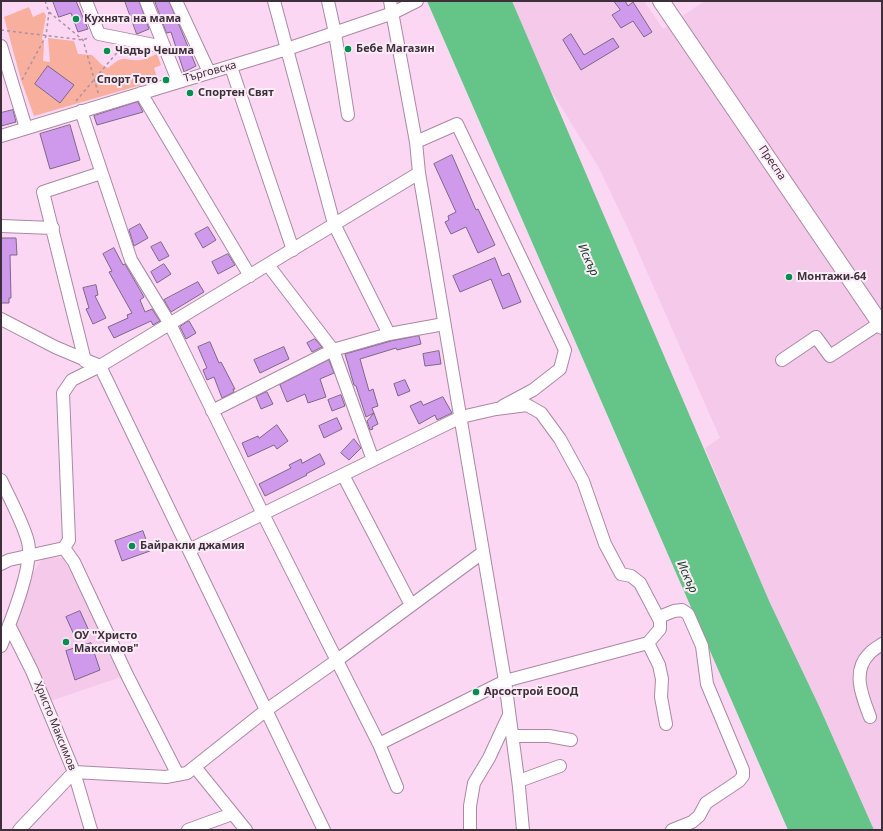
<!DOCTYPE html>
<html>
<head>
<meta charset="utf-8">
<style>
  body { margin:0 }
  #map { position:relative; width:883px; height:831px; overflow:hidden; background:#fbd7f3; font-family:"Noto Sans",sans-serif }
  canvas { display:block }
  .frame { position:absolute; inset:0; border:2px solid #3e303b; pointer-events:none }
</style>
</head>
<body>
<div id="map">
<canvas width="883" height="831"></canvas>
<div class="frame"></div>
</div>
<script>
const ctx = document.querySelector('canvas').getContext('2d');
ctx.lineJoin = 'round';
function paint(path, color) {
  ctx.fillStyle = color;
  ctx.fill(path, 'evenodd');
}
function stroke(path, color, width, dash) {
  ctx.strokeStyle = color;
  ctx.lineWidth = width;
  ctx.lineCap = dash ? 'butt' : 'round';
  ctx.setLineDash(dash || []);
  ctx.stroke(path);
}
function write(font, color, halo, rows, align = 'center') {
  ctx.font = font + ' "Noto Sans",sans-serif';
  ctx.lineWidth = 4;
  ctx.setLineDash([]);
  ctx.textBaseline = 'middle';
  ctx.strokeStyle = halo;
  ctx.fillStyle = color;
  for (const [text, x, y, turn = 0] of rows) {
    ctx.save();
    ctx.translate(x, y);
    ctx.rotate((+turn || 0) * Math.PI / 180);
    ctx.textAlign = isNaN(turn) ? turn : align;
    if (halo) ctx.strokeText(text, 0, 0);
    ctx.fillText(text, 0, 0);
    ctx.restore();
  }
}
paint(new Path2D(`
  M 512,1 L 644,1 L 663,29 L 705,1 L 882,1 L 882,830 L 874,830 L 819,706 L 770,603 L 705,448 L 720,438 L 630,233 L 599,168 L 547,84 Z
  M 43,557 L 63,558 L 127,675 L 50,701 L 15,624 L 33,573 Z`), '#f4c9ea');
paint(new Path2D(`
  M 29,7 L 33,17 L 44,12 L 46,16 L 42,38 L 44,44 L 43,61 L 50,62 L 48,38 L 74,41 L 78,54 L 92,55 L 102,65 L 108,68 C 127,52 123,62 141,60 C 146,59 152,56 157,54 L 161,65 L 154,68 L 158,80 L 34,116 L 21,80 L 4,17 Z`), '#f8af9e');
paint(new Path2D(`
  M 427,1 L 512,1 L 770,603 L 819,706 L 874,830 L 788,830 Z`), '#65c588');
const building = new Path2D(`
  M 53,1 L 76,1 L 88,29 L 78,32 L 71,13 L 59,17 Z
  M 125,1 L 139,1 L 149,29 L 137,34 Z
  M 155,1 L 169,1 L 196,66 L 184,72 L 171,32 L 167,33 Z
  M 614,1 L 625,1 L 628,6 L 633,2 L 652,32 L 644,37 L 633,21 L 621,28 L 612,15 L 620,10 Z
  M 571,34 L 584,55 L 613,38 L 619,47 L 581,70 L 563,40 Z
  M 48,66 L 74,85 L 60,103 L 35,84 Z
  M 138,102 L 143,112 L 97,125 L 94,116 Z
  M 13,110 L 16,122 L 1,126 L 1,113 Z
  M 70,125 L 80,160 L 50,169 L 40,134 Z
  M 452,155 L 476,210 L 478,209 L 495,245 L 478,253 L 466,227 L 451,234 L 445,222 L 449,220 L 448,216 L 456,212 L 434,164 Z
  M 140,224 L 148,238 L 134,246 L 129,230 Z
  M 208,227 L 216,240 L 203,248 L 195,234 Z
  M 1,238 L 16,238 L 17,255 L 10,255 L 11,298 L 9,298 L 9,303 L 1,303 Z
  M 161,242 L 169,256 L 159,261 L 151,247 Z
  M 114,248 L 123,265 L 125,264 L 144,297 L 140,300 L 145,312 L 152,309 L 160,321 L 153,325 L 151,321 L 114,338 L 108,327 L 128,318 L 127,315 L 132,313 L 109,272 L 112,271 L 103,254 Z
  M 228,254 L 235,265 L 218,274 L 212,262 Z
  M 495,258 L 502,276 L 509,273 L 521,302 L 503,309 L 491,279 L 460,292 L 453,276 Z
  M 164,264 L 171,274 L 157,283 L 151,272 Z
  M 198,282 L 204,292 L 171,312 L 164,300 Z
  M 96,285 L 98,295 L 95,296 L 106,318 L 93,324 L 86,309 L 89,308 L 83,288 Z
  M 189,321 L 196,333 L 186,339 L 180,327 Z
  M 419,336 L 421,344 L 397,350 L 396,348 L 360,359 L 369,391 L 373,389 L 378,406 L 372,408 L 378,424 L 372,427 L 373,429 L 370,430 L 367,421 L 374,413 L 366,417 L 356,386 L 354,385 L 345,354 L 391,341 Z
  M 315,339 L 322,347 L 312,352 L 307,343 Z
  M 210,342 L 219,363 L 221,362 L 235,389 L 233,389 L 234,392 L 222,398 L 214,377 L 207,380 L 203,370 L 207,368 L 198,347 Z
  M 284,347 L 289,359 L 260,373 L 254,360 Z
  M 439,351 L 441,364 L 425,366 L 423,354 Z
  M 329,360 L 334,373 L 320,379 L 326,397 L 308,403 L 305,394 L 287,402 L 280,385 Z
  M 405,380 L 410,391 L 398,396 L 394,384 Z
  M 267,392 L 273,404 L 261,409 L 256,397 Z
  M 341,395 L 345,406 L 332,411 L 328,400 Z
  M 443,397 L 452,413 L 437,420 L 435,415 L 419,424 L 410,406 L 421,401 L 423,405 Z
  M 337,418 L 342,429 L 324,438 L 319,426 Z
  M 277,425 L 288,441 L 277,449 L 274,445 L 248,457 L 242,443 L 258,436 L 259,438 Z
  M 354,439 L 361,448 L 349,460 L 341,453 Z
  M 320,454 L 325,464 L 306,474 L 307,475 L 265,496 L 259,484 L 291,468 L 289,465 L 301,459 L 302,463 Z
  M 143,531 L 150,551 L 122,561 L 115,541 Z
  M 80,611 L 89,631 L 75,637 L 66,617 Z
  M 91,643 L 100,670 L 75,680 L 66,651 Z`);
paint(building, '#d09aec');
stroke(building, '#7c6787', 1);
const minor = new Path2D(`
  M 86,1 L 99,34 L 164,47
  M 146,1 L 178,81
  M 176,1 L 209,72
  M 274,1 L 334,224 L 389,334
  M 328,1 L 335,33 L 348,115
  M 390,1 L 416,142 L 419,173 L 505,681 L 519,787 L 523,830
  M 1,46 L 26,128
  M 231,67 L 293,250
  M 141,93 L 250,276
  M 81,111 L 131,260 L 170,324 L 263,514 L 379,744 L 397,787
  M 1,136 L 287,49 L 393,13 L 417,1
  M 416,142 L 457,124 L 565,350 L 560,369 L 533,390 L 503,406
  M 1,226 L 53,228
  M 268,265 L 333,350 L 373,460
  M 1,319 L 55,347 L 100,366 L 324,830
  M 782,360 L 816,337 L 830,356 L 880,323
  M 85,361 L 43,192 L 101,173
  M 212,411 L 333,350 L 389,334 L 444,324
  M 343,475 L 411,605
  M 1,480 C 9,497 24,525 28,542 C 34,565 10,623 1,646
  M 64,548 L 74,562 L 127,675 L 178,775
  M 189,550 L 461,417 L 496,409 L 527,405 L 541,413 L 560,439 L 583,481 L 605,544 L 621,574 L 631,576 L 640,583 L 660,621 L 660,629 L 648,643 L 505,681 L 379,744
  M 1,564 L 9,560 L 64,548 L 69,540 L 63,393 L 72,380 L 100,366 L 419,173
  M 659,617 L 674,611 L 682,610 L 688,614 L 702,646 L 707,684 L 743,770 L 743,776 L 739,781 L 706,803 L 699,816 L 692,822 L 672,830
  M 9,625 L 32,671 L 74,772 L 91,830
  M 648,643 L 659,665 L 662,679 L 661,697 L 666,724
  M 870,717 C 863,698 851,672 869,654 C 872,650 878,647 882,644
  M 513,736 L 549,736 L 571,740
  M 195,767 L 246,830
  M 519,781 L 560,766
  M 19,830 L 74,772 L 166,777 L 187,773 L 265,711 L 336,661 L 482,553
  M 188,830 L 232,814
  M 470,830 L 470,806 L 474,783 L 489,758 L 509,715`);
const major = new Path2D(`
  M 661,1 L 882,326`);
stroke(minor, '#ab89a3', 14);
stroke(major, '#ab89a3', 18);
stroke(new Path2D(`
  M 45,1 L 49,12 L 83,40 L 99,96
  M 1,30 L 83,40 L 90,37
  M 22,80 L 46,36 L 49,12
  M 76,101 L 120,49`), '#ab91a6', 1.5, [3, 3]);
stroke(minor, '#fff', 12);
stroke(major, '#fff', 16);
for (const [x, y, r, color] of [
  [76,19,4,"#008f4e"],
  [348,49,4,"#008f4e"],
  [107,51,4,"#008f4e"],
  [166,80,4,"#008f4e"],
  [190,93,4,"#008f4e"],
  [789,277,4,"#008f4e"],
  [132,546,4,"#008f4e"],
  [66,642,4,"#008f4e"],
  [476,692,4,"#008f4e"]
]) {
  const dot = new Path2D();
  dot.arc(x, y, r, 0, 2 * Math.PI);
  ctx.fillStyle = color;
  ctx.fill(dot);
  stroke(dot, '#fbecf7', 1.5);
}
write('bold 11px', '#3e303b', '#fbecf7', [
  ["Кухнята на мама",84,19],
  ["Бебе Магазин",356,49],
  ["Чадър Чешма",115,51],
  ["Спорт Тото",158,80,"right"],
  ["Спортен Свят",198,93],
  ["Монтажи-64",797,277],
  ["Байракли джамия",140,546],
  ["ОУ \"Христо",74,636],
  ["Максимов\"",74,649],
  ["Арсострой ЕООД",484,692]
], 'left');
write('11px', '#3e303b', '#fbecf7', [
  ["Търговска",210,72,-15],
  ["Преспа",772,163,56],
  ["Христо Максимов",55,726,68]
]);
write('italic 12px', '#1a4229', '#fbecf7', [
  ["Искър",588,260,66],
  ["Искър",687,577,66]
]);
</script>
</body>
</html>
